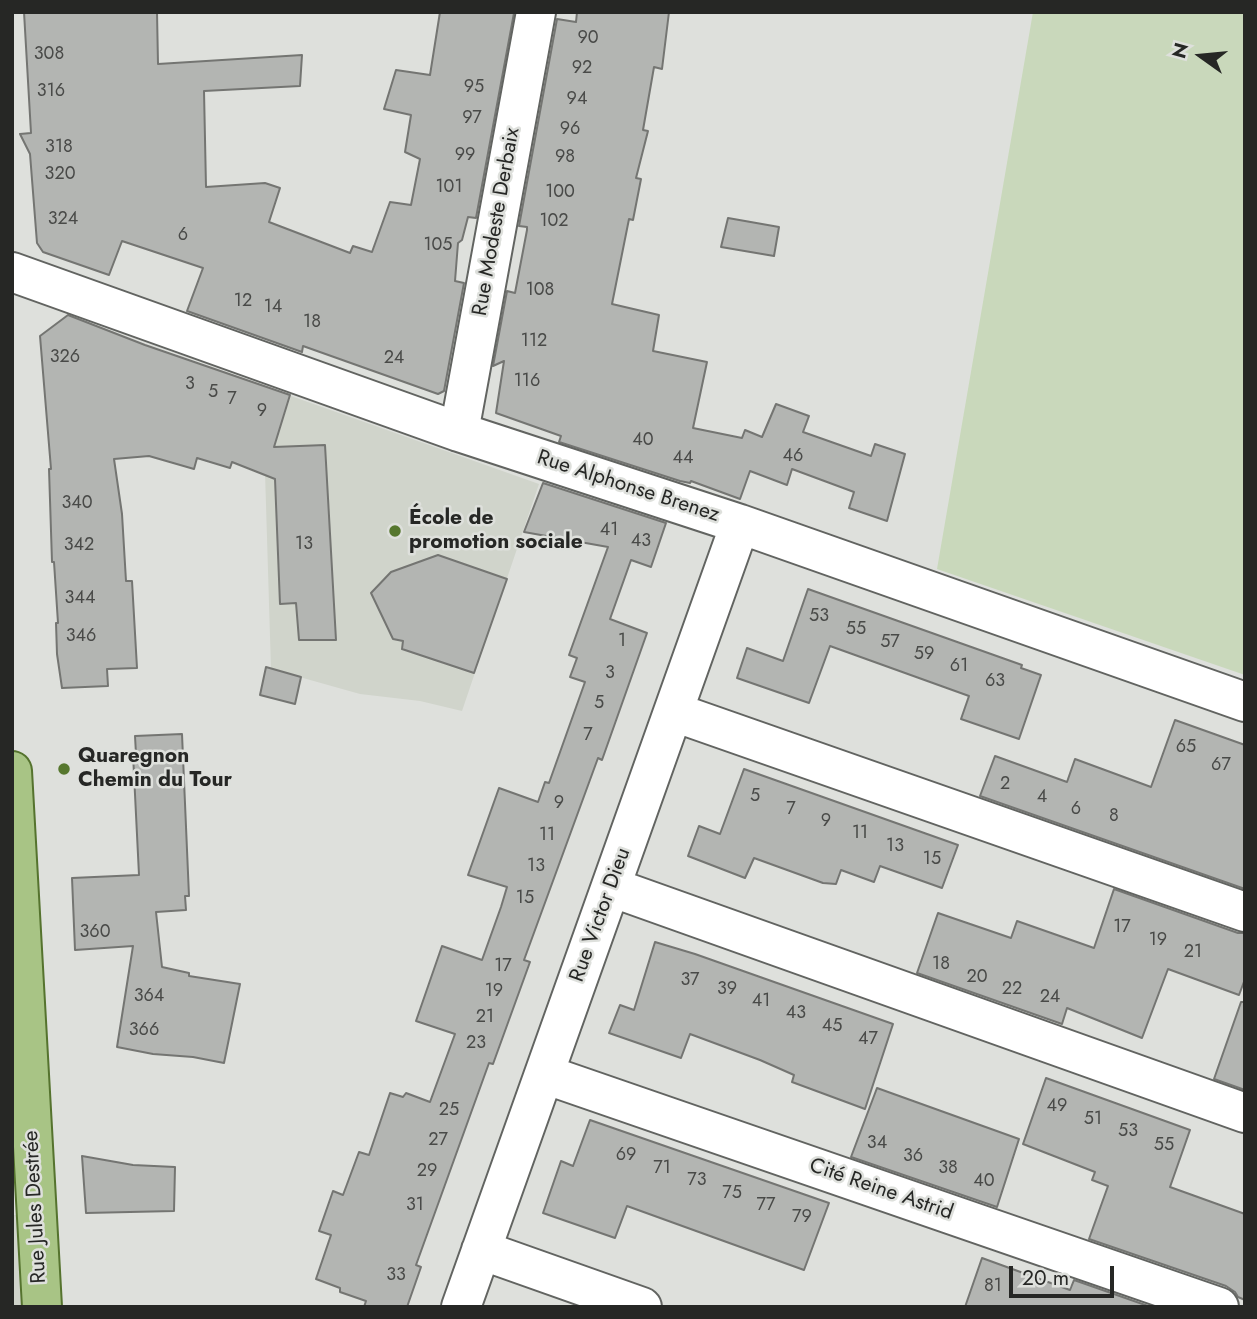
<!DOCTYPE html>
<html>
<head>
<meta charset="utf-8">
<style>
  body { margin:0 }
  #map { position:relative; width:1257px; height:1319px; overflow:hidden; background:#dee0dc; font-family:Jost,sans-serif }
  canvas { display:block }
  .frame { position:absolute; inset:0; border:14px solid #262725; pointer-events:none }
  .north { position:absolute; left:1166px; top:21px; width:70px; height:70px; -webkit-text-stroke:5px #dee0dc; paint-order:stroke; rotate:285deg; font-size:19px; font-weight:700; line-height:28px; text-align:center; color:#262725 }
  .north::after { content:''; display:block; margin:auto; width:24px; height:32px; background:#262725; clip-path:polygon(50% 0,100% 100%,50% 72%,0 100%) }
  .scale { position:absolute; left:1009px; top:1266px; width:105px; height:32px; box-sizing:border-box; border:4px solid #262725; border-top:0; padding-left:9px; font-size:21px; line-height:24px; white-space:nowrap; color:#262725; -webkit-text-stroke:5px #dee0dc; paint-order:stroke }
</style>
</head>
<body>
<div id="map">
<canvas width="1257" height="1319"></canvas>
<div class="frame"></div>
<div class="north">N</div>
<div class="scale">20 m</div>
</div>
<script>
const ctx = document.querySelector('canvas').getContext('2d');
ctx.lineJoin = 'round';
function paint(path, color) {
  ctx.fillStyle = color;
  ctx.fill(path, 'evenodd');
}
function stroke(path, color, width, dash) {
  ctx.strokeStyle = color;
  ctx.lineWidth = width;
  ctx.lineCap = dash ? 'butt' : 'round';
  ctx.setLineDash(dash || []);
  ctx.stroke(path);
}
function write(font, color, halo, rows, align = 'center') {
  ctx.font = font + ' Jost,sans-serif';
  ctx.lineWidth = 5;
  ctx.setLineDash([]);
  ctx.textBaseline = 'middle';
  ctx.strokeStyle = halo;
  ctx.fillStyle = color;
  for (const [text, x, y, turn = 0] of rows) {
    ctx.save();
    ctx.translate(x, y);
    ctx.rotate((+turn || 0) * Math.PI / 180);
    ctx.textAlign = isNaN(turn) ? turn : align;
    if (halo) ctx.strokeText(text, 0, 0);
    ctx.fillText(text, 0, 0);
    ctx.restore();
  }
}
paint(new Path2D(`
  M 291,396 L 539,484 L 462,711 L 420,701 L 360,694 L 271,669 L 265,472 Z
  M 12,1215 L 30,1215 L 32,1307 L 12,1307 Z`), '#d0d4cb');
paint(new Path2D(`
  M 1033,12 L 1245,12 L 1245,675 L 937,569 Z`), '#c9d8bb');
const building = new Path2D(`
  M 24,12 L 157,12 L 158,64 L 302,55 L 300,86 L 204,91 L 206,187 L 265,183 L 280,188 L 269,222 L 350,253 L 353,246 L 372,252 L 390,202 L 411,205 L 420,159 L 405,152 L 411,115 L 384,109 L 396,70 L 430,75 L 440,12 L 514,13 L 476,218 L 468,217 L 462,240 L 458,243 L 455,281 L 464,283 L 444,391 L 438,394 L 303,346 L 302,352 L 187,311 L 203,268 L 122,241 L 109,275 L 43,252 L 37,243 L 30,154 L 20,134 L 31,133 Z
  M 577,12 L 669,12 L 662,69 L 654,67 L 643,130 L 648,131 L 636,178 L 641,179 L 633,220 L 629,219 L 612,304 L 659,315 L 653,351 L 707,362 L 693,428 L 742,438 L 745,430 L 762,437 L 776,404 L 809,416 L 803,432 L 871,456 L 875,444 L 905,454 L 887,521 L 849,508 L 854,492 L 792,469 L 787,485 L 750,471 L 740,499 L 691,481 L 690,483 L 680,481 L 559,442 L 561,436 L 496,413 L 504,361 L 493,366 L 507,291 L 515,293 L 527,230 L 527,227 L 519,226 L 557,19 L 576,22 Z
  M 728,218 L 779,227 L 774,256 L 721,247 Z
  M 68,315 L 145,345 L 290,395 L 274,447 L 325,445 L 336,640 L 299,640 L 296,603 L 280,604 L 275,479 L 232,462 L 230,468 L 197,458 L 194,469 L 149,456 L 114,459 L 122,514 L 126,581 L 132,581 L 137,668 L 107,669 L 108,686 L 62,688 L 57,654 L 56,623 L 58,623 L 54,562 L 52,562 L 49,469 L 51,469 L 40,336 Z
  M 543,483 L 666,523 L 651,567 L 631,560 L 610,619 L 647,633 L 602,760 L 598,758 L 524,960 L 530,962 L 493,1064 L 489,1063 L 416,1265 L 421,1267 L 407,1307 L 364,1307 L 366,1301 L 340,1292 L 340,1288 L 316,1279 L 331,1235 L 319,1231 L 333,1191 L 343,1195 L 359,1152 L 369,1155 L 390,1093 L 403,1097 L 406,1093 L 430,1102 L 455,1034 L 416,1021 L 442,946 L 482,960 L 501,907 L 507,887 L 468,875 L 499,788 L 538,802 L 545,782 L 549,783 L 585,682 L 570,677 L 577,658 L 569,655 L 608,547 L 524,532 Z
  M 438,555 L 507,579 L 474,673 L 402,649 L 403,641 L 393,639 L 371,593 L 391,572 Z
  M 808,589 L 1022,665 L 1021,668 L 1041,675 L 1019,739 L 961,719 L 969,696 L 830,646 L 809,703 L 737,678 L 747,648 L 783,661 Z
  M 266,667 L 301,677 L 295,704 L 260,695 Z
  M 1175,720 L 1245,745 L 1245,889 L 980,796 L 995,756 L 1067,782 L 1075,759 L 1151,787 Z
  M 182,734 L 189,896 L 185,896 L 186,910 L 156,912 L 162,967 L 189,973 L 189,976 L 240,984 L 224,1063 L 193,1057 L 153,1054 L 117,1047 L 133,946 L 75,950 L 72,878 L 139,875 L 133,754 L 136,754 L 135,736 Z
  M 744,769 L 958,845 L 942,888 L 880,866 L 874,882 L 841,870 L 836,884 L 823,883 L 754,858 L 745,878 L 688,856 L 699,826 L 720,834 Z
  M 1114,889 L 1238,933 L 1245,933 L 1245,979 L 1239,995 L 1168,969 L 1142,1038 L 1067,1008 L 1062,1024 L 917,973 L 938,913 L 1011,938 L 1017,921 L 1094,948 Z
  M 655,942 L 695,954 L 893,1024 L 865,1109 L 792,1082 L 794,1075 L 760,1060 L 690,1034 L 681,1058 L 609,1033 L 620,1005 L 634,1010 Z
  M 1241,1002 L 1245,1002 L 1245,1090 L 1214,1079 Z
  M 1046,1078 L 1190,1130 L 1170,1187 L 1245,1214 L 1245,1300 L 1238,1297 L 1235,1292 L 1226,1286 L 1089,1239 L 1108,1186 L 1092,1180 L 1095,1172 L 1023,1144 Z
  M 877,1088 L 1019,1139 L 997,1207 L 851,1157 Z
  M 590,1120 L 829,1203 L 804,1270 L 627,1206 L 615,1238 L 543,1213 L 561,1161 L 573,1166 Z
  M 82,1156 L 133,1165 L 175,1167 L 174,1211 L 86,1213 Z
  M 982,1258 L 1070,1290 L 1074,1280 L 1151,1307 L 965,1307 Z`);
paint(building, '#b3b5b2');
stroke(building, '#747572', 2);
const minor = new Path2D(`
  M 12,272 L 459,432 L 740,524 L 1245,702
  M 459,432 L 536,12
  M 674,712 L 1245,912
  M 611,887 L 1245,1113
  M 544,1074 L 1219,1307
  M 481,1250 L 642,1307
  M 461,1307 L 740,524`);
const major = new Path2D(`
  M 12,771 L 42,1307`);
stroke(minor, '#626461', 42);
stroke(major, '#55732e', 42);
stroke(minor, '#fff', 38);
stroke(major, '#a8c485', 38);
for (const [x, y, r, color] of [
  [395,531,7,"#56772e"],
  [64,769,7,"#56772e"]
]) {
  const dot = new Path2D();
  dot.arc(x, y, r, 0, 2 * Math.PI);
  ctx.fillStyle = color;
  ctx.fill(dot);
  stroke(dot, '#dee0dc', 2.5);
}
write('18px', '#494a48', null, [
  ["90",588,39],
  ["308",49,55],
  ["92",582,69],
  ["95",474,88],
  ["316",51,92],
  ["94",577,100],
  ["97",472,119],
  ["96",570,130],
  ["318",59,148],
  ["99",465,156],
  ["98",565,158],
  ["320",60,175],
  ["101",449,188],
  ["100",560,193],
  ["324",63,220],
  ["102",554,222],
  ["6",183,236],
  ["105",438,246],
  ["108",540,291],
  ["12",243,302],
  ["14",273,308],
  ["18",312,323],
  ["112",534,342],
  ["326",65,358],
  ["24",394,359],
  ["116",527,382],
  ["3",190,385],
  ["5",213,393],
  ["7",232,400],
  ["9",262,412],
  ["40",643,441],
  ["46",793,457],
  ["44",683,459],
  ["340",77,504],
  ["41",609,531],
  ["43",641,542],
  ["13",304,545],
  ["342",79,546],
  ["344",80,599],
  ["53",819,617],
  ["55",856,630],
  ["346",81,637],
  ["1",622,642],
  ["57",890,643],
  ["59",924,655],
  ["61",959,667],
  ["3",610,674],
  ["63",995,682],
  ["5",599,704],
  ["7",588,736],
  ["65",1186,748],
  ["67",1221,766],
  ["2",1005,785],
  ["5",755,797],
  ["4",1042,798],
  ["9",559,804],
  ["7",791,810],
  ["6",1076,810],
  ["8",1114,817],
  ["9",826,822],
  ["11",860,834],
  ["11",547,836],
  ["13",895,847],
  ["15",932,860],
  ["13",536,867],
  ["15",525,899],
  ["17",1122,928],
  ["360",95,933],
  ["19",1158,941],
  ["21",1193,953],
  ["18",941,965],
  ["17",503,967],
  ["20",977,978],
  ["37",690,981],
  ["39",727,990],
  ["22",1012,990],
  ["19",494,992],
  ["364",149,997],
  ["24",1050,998],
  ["41",761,1002],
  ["43",796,1014],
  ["21",485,1018],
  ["45",832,1027],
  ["366",144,1031],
  ["47",868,1040],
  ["23",476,1044],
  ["49",1057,1107],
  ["25",449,1111],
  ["51",1093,1120],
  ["53",1128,1132],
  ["27",438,1141],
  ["34",877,1144],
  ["55",1164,1146],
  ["69",626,1156],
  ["36",913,1157],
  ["71",662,1169],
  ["38",948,1169],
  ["29",427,1172],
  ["73",697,1181],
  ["40",984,1182],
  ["75",732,1194],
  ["31",415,1206],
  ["77",766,1206],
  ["79",802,1218],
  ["33",396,1276],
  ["81",993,1287]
]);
write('21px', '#262725', '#dee0dc', [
  ["Rue Modeste Derbaix",497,222,-80],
  ["Rue Alphonse Brenez",628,487,18],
  ["Rue Victor Dieu",601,915,-70],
  ["Cité Reine Astrid",881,1190,19],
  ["Rue Jules Destrée",36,1207,-93]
]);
write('bold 21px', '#262725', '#dee0dc', [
  ["École de",409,519],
  ["promotion sociale",409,543],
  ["Quaregnon",78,757],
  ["Chemin du Tour",78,781]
], 'left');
</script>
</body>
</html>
